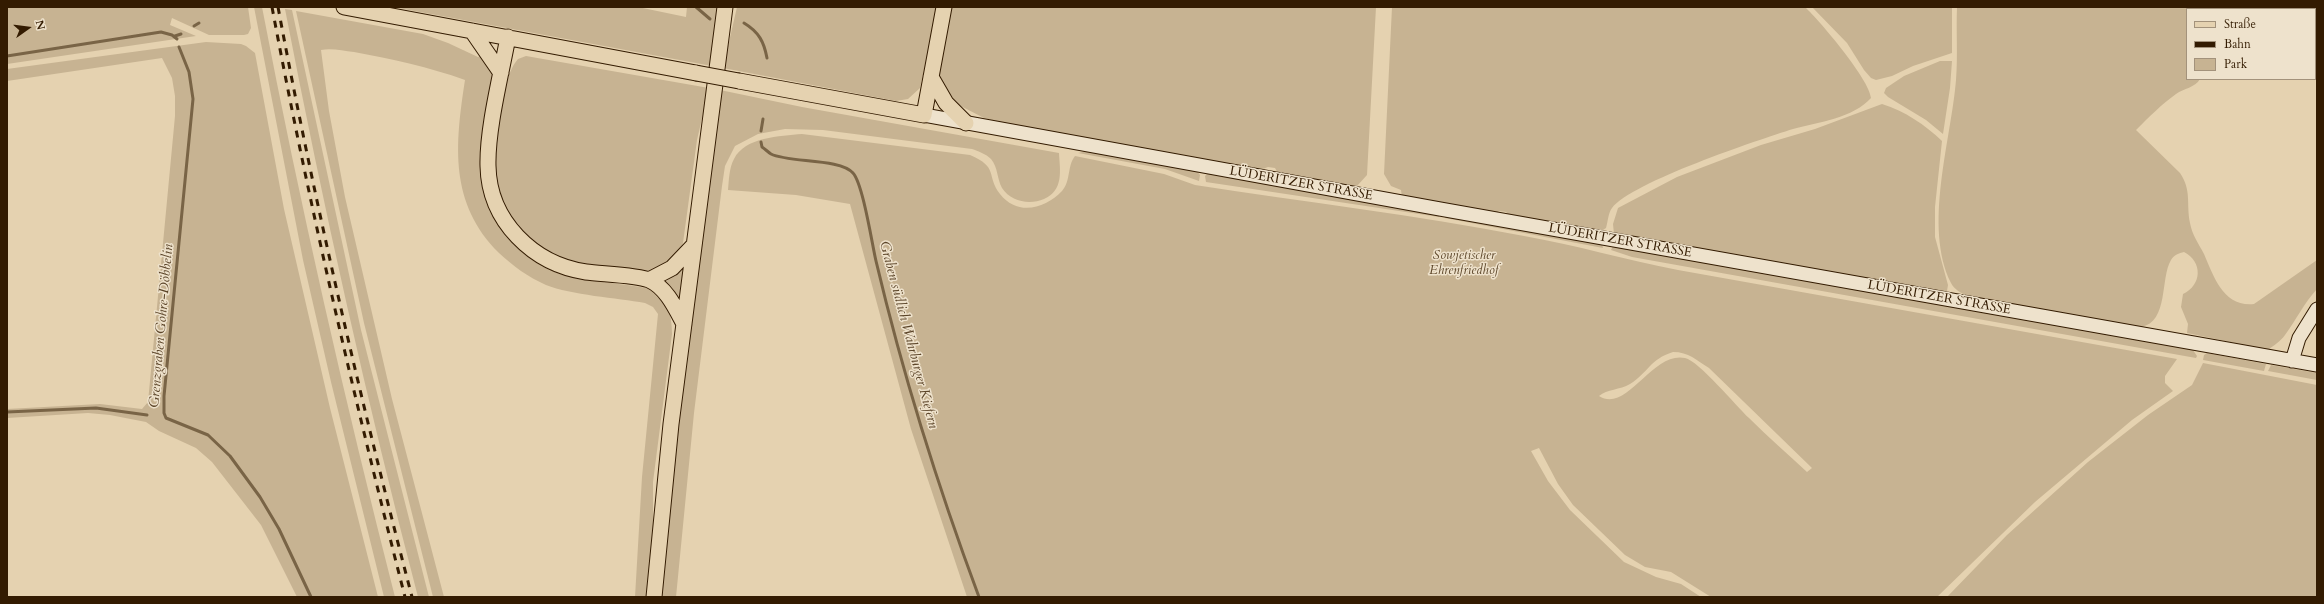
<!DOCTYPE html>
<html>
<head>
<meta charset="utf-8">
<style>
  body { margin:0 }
  #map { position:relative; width:2324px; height:604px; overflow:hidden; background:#e5d2b0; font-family:Cardo,serif }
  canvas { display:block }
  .frame { position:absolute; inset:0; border:8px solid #331b01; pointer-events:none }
  .legend { position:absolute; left:2186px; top:8px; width:130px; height:72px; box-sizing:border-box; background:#eee2cc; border:1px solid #a3927b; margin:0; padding:5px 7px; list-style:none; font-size:12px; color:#331b01 }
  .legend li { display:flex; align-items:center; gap:8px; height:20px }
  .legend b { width:20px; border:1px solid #a3927b }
  .north { position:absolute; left:8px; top:8px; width:40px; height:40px; -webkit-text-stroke:3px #eee2cc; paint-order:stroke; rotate:76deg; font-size:11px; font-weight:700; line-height:16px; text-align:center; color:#331b01 }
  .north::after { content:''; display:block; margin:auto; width:14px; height:18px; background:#331b01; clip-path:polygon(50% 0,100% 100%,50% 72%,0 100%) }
</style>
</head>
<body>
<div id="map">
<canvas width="2324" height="604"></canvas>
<div class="frame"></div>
<ul class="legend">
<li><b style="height:5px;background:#e5d2b0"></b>Straße</li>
<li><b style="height:5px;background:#331b01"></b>Bahn</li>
<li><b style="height:11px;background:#c7b392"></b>Park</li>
</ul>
<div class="north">N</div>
</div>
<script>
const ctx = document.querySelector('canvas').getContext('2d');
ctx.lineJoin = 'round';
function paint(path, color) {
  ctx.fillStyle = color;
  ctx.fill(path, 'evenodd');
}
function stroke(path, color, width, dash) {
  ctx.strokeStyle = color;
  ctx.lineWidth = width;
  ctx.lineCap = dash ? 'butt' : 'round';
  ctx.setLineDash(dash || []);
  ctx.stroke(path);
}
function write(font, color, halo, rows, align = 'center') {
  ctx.font = font + ' Cardo,serif';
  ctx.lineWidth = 3;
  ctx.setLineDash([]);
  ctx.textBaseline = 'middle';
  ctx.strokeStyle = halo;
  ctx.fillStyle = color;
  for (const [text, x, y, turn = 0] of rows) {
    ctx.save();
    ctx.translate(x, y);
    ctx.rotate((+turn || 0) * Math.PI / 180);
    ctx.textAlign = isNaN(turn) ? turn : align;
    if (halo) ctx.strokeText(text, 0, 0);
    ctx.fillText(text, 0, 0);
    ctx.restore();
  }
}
paint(new Path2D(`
  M 7,7 L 248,7 L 251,28 L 248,34 L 244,35 L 209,35 L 172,18 L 170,25 L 196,36 L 7,64 Z
  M 254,7 L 262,7 C 300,205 345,401 395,597 L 384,597 L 331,382 L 303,260 Z
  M 393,7 L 638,7 L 686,17 L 687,7 L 720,7 L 712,66 Z
  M 737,7 L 938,7 L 920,88 L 908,99 L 896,101 L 723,68 Z
  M 950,7 L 1376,7 L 1367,175 L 1357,186 L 1349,186 L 1279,175 L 1275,168 L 1268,167 L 1260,170 L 1004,123 L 984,118 L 953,102 L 939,79 Z
  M 1392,7 L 1805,7 C 1820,21 1870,80 1871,98 C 1853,118 1819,122 1793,129 C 1758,140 1632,182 1612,208 C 1608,213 1608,222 1606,228 L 1600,232 L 1510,216 L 1506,212 L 1499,211 L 1495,214 L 1402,197 L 1401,190 L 1391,186 L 1384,174 Z
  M 1812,7 L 1952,7 L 1952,53 L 1913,66 L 1892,76 L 1876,80 L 1871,78 L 1864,70 L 1847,43 Z
  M 1957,7 L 2267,7 L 2265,9 L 2187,9 L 2187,79 L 2200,79 C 2195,88 2184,88 2176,94 C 2162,104 2149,117 2136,130 L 2180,173 C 2192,191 2186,203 2190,223 C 2192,235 2199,244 2204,254 C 2214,277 2223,307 2254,304 L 2317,260 L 2317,289 C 2304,303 2296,320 2285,335 C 2280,342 2274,345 2268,350 L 2187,333 L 2188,324 L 2181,307 L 2183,294 C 2202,285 2203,262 2184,252 C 2179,253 2174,255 2171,260 C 2160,278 2169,322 2141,327 L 1967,296 C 1961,293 1954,289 1951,283 C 1923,226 1951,141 1956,80 C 1958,56 1956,31 1957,7 Z
  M 285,9 L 292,10 L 361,330 L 429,597 L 418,597 C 367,402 323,206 285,9 Z
  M 296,11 L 423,34 L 448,43 L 478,57 L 484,55 L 493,72 L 493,79 C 488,107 479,138 481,166 C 483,218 520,266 572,277 C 598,283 624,283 650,289 C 668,298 672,315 672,334 L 653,482 L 653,534 L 649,597 L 635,597 L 642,477 L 658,314 L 653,307 L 645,303 C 617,298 571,295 546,285 C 528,277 513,266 499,253 C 449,203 455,145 465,80 C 429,67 392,59 354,52 C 343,51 332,48 321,50 L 329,111 L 345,197 L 392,399 L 444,597 L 433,597 L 364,323 Z
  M 206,42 L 241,44 L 246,46 L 255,53 L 284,209 L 330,408 L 378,597 L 297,597 L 261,525 L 212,462 L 196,448 L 159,431 L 146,422 L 110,415 L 88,413 L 7,418 L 7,409 L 100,404 L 142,409 L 148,402 L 175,116 L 175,96 L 172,78 L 162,58 L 7,81 L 7,69 Z
  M 526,56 L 709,88 L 697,140 L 683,243 C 678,256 668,266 654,271 C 642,276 570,264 558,258 C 538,247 517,232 507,211 C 492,181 494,152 500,119 C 504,100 505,74 518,59 Z
  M 1940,61 L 1952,61 L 1950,88 L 1943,134 L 1926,120 L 1888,97 L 1884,93 L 1886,88 L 1904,76 Z
  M 720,90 L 802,107 L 1059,153 C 1060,171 1064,190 1044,199 C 1030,205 1011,202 1002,188 C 997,179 998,167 991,159 C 986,154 978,151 972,149 L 823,130 L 785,129 L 758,134 L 735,146 L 725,166 L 722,186 L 694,413 L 676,597 L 660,597 L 667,516 Z
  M 1882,104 C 1905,111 1925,125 1942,141 L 1935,207 L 1935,237 L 1948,285 L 1947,291 L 1944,292 L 1614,234 L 1613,224 L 1618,208 L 1677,177 L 1761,145 L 1815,129 Z
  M 802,134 L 970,155 C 999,167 986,176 1000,194 C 1018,217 1046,208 1062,191 C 1071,181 1067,166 1075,156 L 1164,174 L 1195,185 C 1305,202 1415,215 1524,236 C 1576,245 1626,260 1678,270 L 2177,359 L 2165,376 L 2165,383 L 2173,391 L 2132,420 L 2035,502 L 1937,597 L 1711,597 L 1671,572 L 1645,567 L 1625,555 L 1573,505 L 1558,484 L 1539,448 L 1531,451 L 1548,481 L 1570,510 L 1624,562 L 1656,577 L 1681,584 L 1701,597 L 967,597 L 911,429 L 850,204 L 796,195 L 728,190 C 729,180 729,168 734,159 C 745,137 780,136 802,134 ZM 1673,352 C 1689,352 1696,360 1709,368 L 1812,468 L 1807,472 C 1788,454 1768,437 1749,418 C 1736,406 1699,361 1685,358 C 1652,351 1627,414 1599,396 C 1607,389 1620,390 1630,384 C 1648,373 1650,359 1673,352 Z
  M 1087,151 L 1197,171 L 1200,175 L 1199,181 L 1165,169 L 1078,153 Z
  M 1208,173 L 1439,215 L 1439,217 L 1206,182 L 1205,176 Z
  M 1445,216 L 1602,244 L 1603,248 L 1445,218 Z
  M 1613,246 L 2193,350 L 2197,356 L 2196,358 L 1632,257 L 1611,250 Z
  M 683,268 L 679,302 L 665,282 Z
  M 2207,353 L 2266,364 L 2264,371 L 2203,360 L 2204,355 Z
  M 2203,363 L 2317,385 L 2317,597 L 1947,597 L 2007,535 L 2088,462 L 2148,415 L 2192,385 Z
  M 2271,365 L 2317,373 L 2317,380 L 2268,371 Z`), '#c7b392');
stroke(new Path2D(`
  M 696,7 L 710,19
  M 744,23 C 759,32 764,42 767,58
  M 194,26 L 199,23
  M 175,36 L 181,34
  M 179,47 L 189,72 L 193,99 L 164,396 L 164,413 L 166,418 L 208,435 L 230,456 L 260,497 L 279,529 L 311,597
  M 7,56 L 161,32 L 172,35 L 177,39
  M 761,131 L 763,119
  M 761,142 L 762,147 C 765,149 768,152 771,154 C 789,163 840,158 853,173 C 863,184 872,244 876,261 C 903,375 938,487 979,597
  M 7,412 L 96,408 L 147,415`), '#796446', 3);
const secondary = new Path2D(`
  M 924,115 L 1440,209 L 2317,365
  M 2292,361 L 2299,338 L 2317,309`);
const primary = new Path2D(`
  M 344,7 L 696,73
  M 472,31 L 501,73
  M 508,37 C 501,75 487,129 488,166 C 489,221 533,264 586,272 C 601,274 637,275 649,280 C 666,287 676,309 684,324
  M 931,77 L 946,103 L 966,123
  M 739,81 L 924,115 L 944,7
  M 649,280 L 672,268 L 694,245
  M 654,597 L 671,424 L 725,7`);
stroke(secondary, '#331b01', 15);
stroke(primary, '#331b01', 17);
stroke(secondary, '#eee2cc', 13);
stroke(primary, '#e5d2b0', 15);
stroke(new Path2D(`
  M 272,7 C 309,205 355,402 405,597
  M 278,7 C 315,205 361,402 412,597`), '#331b01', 3, [7, 7]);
const primaryBridge = new Path2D(`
  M 696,73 L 739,81`);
stroke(primaryBridge, '#331b01', 17, []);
stroke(primaryBridge, '#e5d2b0', 15);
write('13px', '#331b01', '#eee2cc', [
  ["LÜDERITZER STRASSE",1301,184,10],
  ["LÜDERITZER STRASSE",1620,241,10],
  ["LÜDERITZER STRASSE",1939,298,10]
]);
write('italic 13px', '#5f492c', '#eee2cc', [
  ["Sowjetischer",1464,256],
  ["Ehrenfriedhof",1464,271]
]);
write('italic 14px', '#5c4529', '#eee2cc', [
  ["Grenzgraben Gohre-Döbbelin",162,326,-85],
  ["Graben südlich Wahrburger Kiefern",908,335,75]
]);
</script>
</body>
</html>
